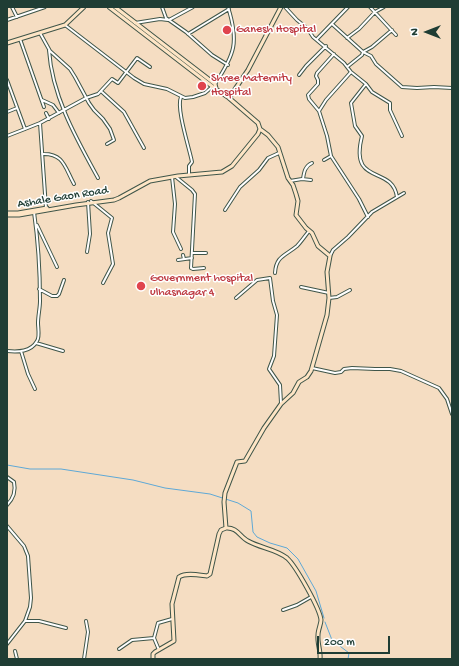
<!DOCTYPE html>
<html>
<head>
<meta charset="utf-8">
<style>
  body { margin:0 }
  #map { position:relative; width:459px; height:666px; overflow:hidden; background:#f5ddc2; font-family:"Gochi Hand",sans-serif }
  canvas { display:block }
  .frame { position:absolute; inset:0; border:8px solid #1f3d34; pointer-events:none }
  .north { position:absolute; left:407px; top:12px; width:40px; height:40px; -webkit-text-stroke:3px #fff; paint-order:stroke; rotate:270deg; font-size:11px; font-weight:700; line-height:16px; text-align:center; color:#1f3d34 }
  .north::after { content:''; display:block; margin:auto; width:14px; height:18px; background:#1f3d34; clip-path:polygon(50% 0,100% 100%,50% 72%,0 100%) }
  .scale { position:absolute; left:317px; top:636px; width:73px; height:18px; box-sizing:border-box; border:2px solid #1f3d34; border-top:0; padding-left:5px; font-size:12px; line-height:14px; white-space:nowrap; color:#1f3d34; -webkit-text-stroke:3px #fff; paint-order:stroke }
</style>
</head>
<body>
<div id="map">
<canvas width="459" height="666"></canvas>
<div class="frame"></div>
<div class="north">N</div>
<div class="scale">200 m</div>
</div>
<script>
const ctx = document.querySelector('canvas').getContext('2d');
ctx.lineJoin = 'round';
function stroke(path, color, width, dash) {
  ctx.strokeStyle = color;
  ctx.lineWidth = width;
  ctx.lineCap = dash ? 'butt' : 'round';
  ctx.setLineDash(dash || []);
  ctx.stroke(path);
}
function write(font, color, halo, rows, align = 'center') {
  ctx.font = font + ' "Gochi Hand",sans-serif';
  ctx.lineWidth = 3;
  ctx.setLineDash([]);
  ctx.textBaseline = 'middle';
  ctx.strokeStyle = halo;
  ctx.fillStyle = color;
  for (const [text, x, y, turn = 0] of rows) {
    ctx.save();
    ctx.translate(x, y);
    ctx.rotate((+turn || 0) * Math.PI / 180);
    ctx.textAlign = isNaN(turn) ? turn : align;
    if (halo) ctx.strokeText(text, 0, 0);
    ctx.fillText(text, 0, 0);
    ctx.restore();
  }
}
stroke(new Path2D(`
  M 7,465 L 30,469 L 61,469 L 133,480 L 165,488 L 210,494 L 238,503 L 251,511 L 253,532 L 257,537 L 270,543 L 287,548 L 298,559 L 316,591 L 324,618
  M 325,622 L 332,640 L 349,653 L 348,659`), '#5ea8d6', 1);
const street = new Path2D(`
  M 12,7 L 17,17
  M 162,7 L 166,18 L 186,32 L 212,55 L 228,65
  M 285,7 L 297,20 L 307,28 L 313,37 L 344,63 L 351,72 L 366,84 L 372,92 L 390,103 L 390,110 L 402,136
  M 370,7 L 396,35
  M 7,20 L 45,7
  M 169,20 L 193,7
  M 135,23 L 160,19 L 168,20
  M 332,24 L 363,52 L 371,56 L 376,64 L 402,87 L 417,88 L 434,87 L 452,88
  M 65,25 L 134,78 L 144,84 L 167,89 L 185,98 L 193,97 L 205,93 L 212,87
  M 40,33 L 50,51 L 70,69 L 75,77 L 89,103 L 94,110 L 103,119 L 110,129 L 114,140 L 107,144
  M 188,34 L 229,9
  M 347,38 L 359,29 L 375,12 L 384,7
  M 20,39 L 44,107
  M 317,39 L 348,7
  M 49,50 C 52,96 76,138 98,178
  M 347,67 L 362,55 L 363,52 L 372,47 L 392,30
  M 351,72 L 326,100 L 319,111 L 327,136 L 331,156 L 359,199 L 368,217
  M 299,75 L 306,66 L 326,46
  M 7,80 L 25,129 L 40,123 L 46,208
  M 215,84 C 235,54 239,42 228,7
  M 366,84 L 351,103 L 355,126 L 362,136 C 349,187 392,164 397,197
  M 102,92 L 124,112 L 144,148
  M 181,97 C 176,108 189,147 192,162 L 189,166 L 189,174
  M 42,100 L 53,105 L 59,113
  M 319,111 L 309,99 L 308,95 L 318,84 L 318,80 L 316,76 L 317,73 L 334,54
  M 7,112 L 17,108
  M 46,113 L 49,119
  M 40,123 L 86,98 L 98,94 L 112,79 L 118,83 L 137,58 L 150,67
  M 7,136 L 25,129
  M 42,154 C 64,153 65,168 74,184
  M 324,160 L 331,156
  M 172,177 L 175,204 L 173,232 L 181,249
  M 176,177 L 192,190 L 195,194 L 191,268 L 193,269 L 204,268
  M 303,179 C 304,172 305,166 312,163
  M 290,181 L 302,179 L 311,180
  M 91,201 L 112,218 L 108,233 L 113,264 L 103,283
  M 225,210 L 240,187 L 259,170 L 268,158 L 279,153
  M 37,225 L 57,267
  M 87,252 L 90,234 L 88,202
  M 192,253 L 206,253
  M 183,255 L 184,259
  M 330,256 L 333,250 L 348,237 L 372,212 L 404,193
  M 178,260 L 192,258
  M 275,273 C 276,256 285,256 297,246 C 301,242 305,236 309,231
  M 301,287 L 329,293
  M 39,289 L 52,296 L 57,296 L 59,294 L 64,280
  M 236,298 L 257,280 L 270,278 L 273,301 L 277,315 L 274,356 L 269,369 L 280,385 L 281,403
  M 329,298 L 337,297 L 350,290
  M 36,343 L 63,351
  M 7,351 C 18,352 31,352 37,341 C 40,337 38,328 38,323 C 38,316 40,308 40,301 C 40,272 38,240 34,212
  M 21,351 L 28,374 L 35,389
  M 312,368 L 335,373 L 341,372 L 344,369 L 352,368 L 375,369 L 390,369 L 401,371 L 439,388 L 447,399 L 452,414
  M 7,477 L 14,482 C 16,491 14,498 7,505
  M 7,526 L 24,546 L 28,556 L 31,598 L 30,607 L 25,621 L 7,644
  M 283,610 L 297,605 L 311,597
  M 25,621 L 39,621 L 66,628
  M 154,638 L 158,623 L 172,619
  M 119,649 L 132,640 L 154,638 L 159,650
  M 15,651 L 17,659
  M 84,659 L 88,632 L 86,621`);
const secondary = new Path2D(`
  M 109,7 L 213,87 L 229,98 L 258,123 L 260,129 L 268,135 L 278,147 L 288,178 L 293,185 L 296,194 L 298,201 L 296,215 L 306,228 L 312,233 L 318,246 L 330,256 L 327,272 L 329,298 L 327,315 L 311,371 L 307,377 L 299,382 L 293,393 L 281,404 L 264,428 L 245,461 L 237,462 L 225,493 L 224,502 L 226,528
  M 115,7 L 215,84 L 216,88
  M 7,43 L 65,25 L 84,7
  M 229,98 L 248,70 L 281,7
  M 7,213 L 18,213 L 47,208
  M 7,215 L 19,215 L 76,205 L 114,200 L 119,198 L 150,181 L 178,176 L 222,172 L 232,166 L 258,134 L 260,129
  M 226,528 C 237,527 240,537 248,541 C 260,548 276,549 287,558 C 296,566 320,609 321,620 C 321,624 318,630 318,635 C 317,643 321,651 320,659
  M 153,659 L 153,654 L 155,652 L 174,641 L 172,604 L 179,577 C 186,572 199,575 207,576 L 210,574 L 219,534 L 221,530 L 226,528`);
stroke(street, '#3f5549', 4);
stroke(secondary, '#3f5549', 5);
stroke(street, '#fff', 2);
stroke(secondary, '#fee5c5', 3);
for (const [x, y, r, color] of [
  [227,30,5,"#e0444e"],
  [202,86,5,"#e0444e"],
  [141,286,5,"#e0444e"]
]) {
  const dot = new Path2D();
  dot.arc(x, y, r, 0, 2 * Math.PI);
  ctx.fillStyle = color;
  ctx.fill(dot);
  stroke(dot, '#fff', 1.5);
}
write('12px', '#be3a42', '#fff', [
  ["Ganesh Hospital",236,30],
  ["Shree Maternity",211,79],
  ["Hospital",211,93],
  ["Government hospital",150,279],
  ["ulhasnagar 4",150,293]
], 'left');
write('12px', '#1f3d34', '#fff', [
  ["Ashale Gaon Road",63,198,-9]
]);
</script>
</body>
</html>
